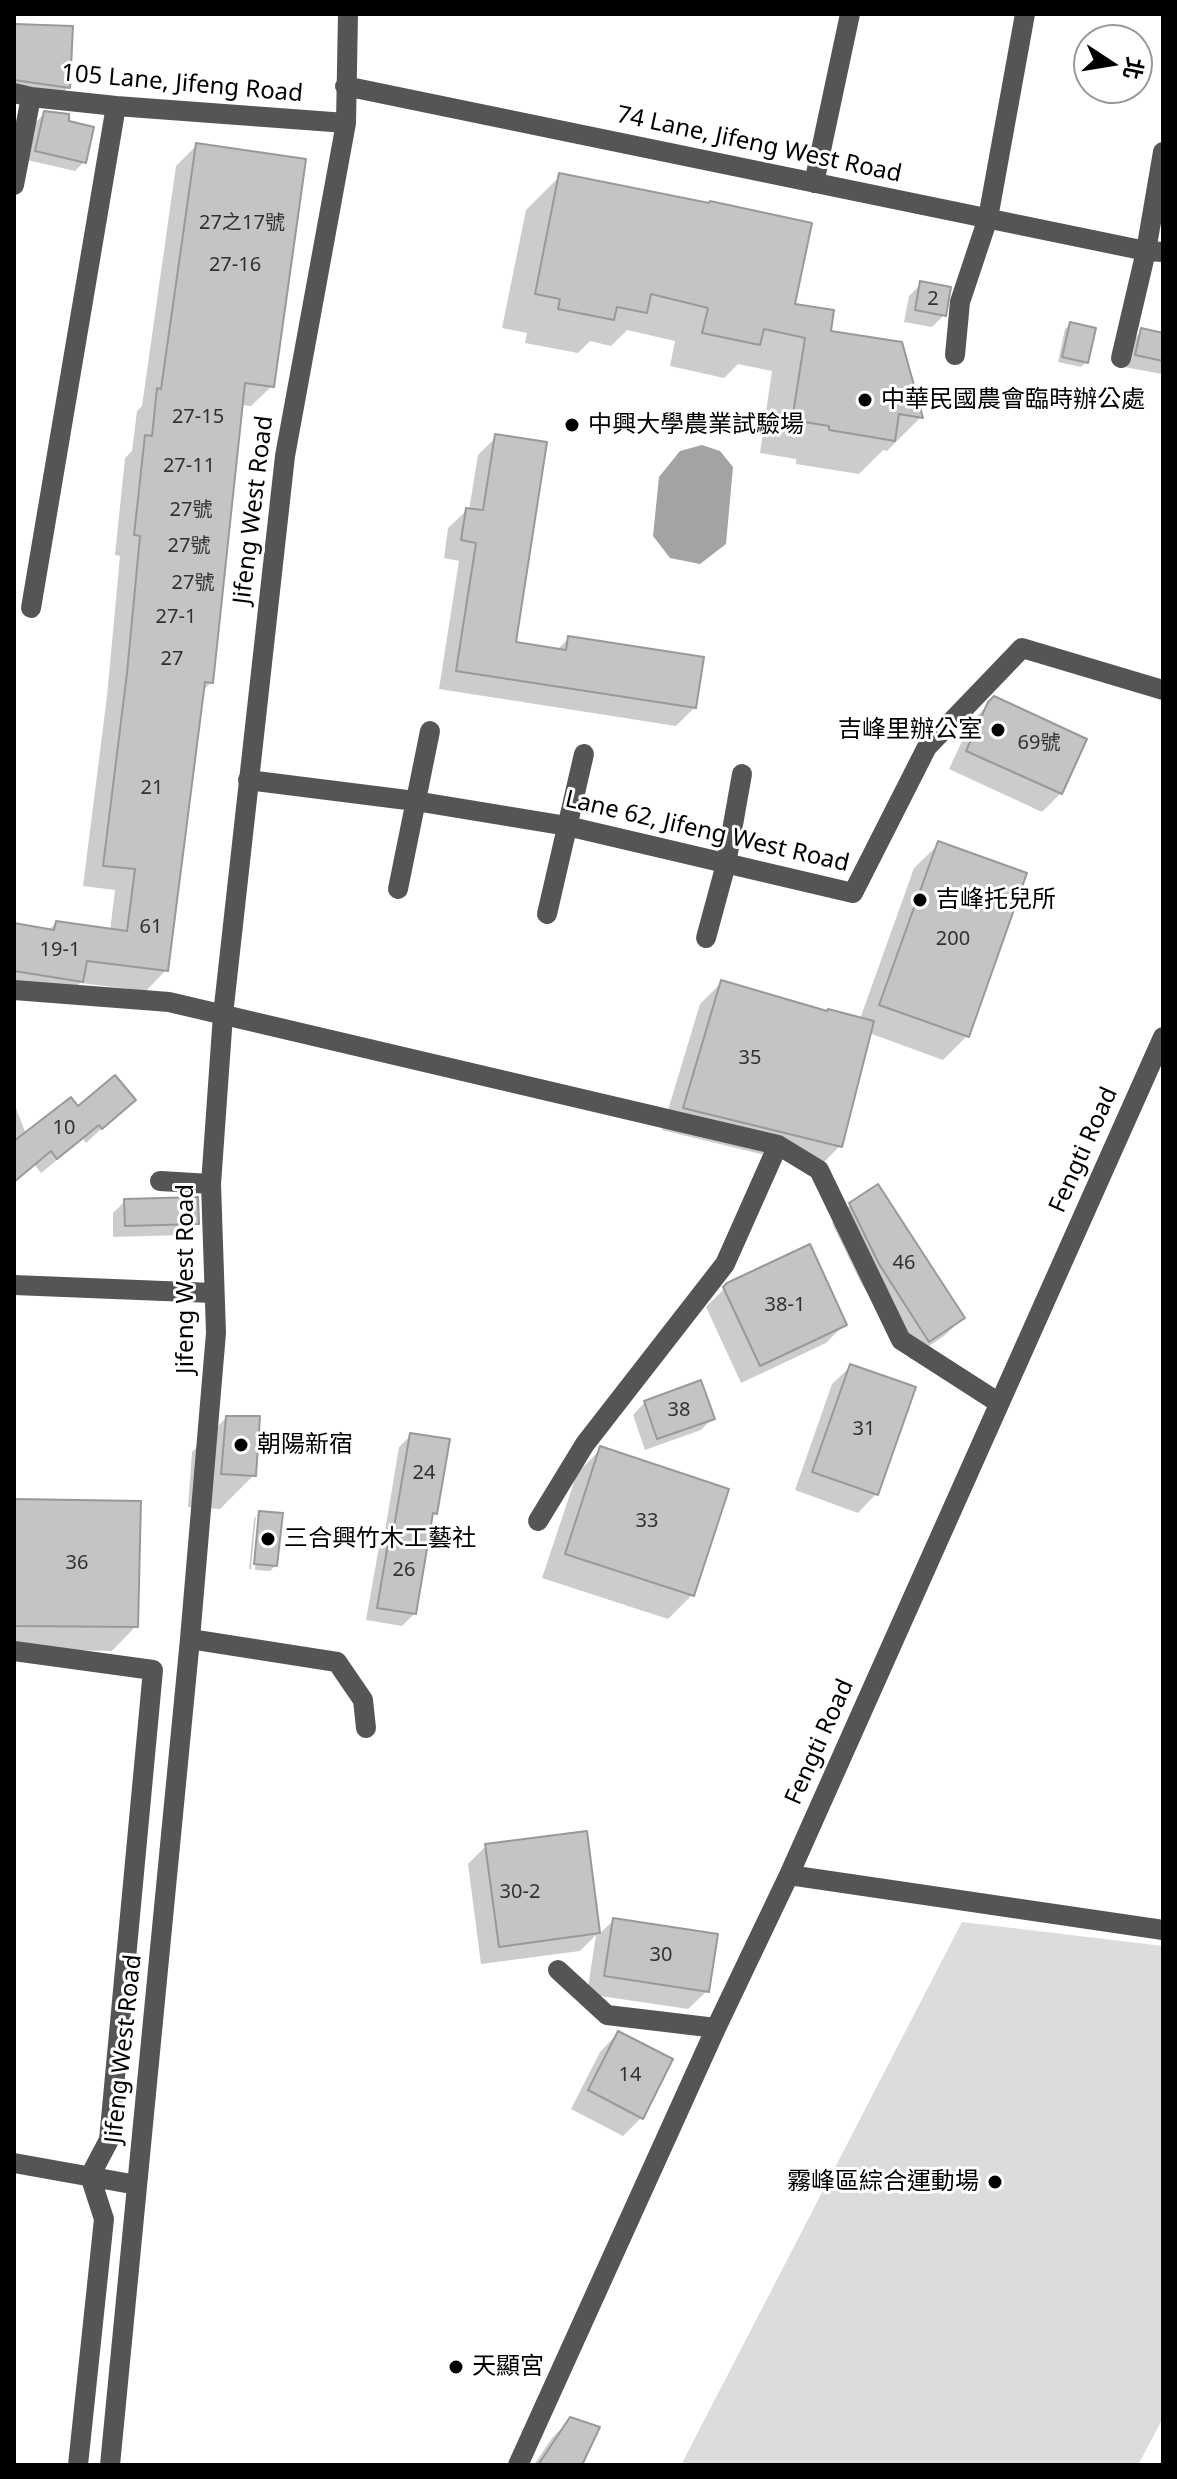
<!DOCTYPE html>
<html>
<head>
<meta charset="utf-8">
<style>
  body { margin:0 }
  #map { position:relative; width:1177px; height:2479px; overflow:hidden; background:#fff; font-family:"Noto Sans","Noto Sans TC",sans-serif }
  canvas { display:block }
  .frame { position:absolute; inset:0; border:16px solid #000; pointer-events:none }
  .north { position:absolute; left:1073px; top:24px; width:80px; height:80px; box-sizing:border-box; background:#fff; border:2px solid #999; border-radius:50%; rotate:102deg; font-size:22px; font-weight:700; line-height:32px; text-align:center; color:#000 }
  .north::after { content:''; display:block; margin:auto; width:28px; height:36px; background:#000; clip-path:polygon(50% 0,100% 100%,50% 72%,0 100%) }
</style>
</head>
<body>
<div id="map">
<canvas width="1177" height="2479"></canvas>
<div class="frame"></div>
<div class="north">北</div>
</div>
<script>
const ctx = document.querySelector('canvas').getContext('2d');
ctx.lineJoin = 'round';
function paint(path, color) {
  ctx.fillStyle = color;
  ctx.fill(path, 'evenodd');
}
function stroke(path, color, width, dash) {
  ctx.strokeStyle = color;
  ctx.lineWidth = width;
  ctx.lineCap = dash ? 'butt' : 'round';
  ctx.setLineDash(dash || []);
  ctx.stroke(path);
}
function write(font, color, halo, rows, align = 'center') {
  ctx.font = font + ' "Noto Sans","Noto Sans TC",sans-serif';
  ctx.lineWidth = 6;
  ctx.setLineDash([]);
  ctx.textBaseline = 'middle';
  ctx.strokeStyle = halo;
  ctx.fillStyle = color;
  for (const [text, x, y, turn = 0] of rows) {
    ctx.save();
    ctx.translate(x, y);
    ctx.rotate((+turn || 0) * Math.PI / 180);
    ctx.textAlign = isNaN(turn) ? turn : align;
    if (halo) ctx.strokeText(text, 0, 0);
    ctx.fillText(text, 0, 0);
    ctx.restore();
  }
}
paint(new Path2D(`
  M 962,1922 L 1163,1946 L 1163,2418 L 1138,2465 L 681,2465 Z`), '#dcdcdc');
paint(new Path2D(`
  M 702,445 L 720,451 L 733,467 L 726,544 L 700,564 L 670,558 L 653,536 L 659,477 L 680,451 Z`), '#a3a3a3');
paint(new Path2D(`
  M 14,26 L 68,87 L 50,105 L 14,100 Z
  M 44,114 L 84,162 L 75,171 L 27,160 L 35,123 Z
  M 197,145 L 272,386 L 251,406 L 241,405 L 212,682 L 202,691 L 166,970 L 146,991 L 80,983 L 61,1002 L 14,995 L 14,926 L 48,931 L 56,923 L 110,931 L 115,890 L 83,886 L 107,696 L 120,556 L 115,555 L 125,458 L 132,451 L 137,411 L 142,406 L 176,166 Z
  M 560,176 L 792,306 L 828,332 L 921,417 L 887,451 L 883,450 L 859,474 L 796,464 L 796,459 L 760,453 L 772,371 L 738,364 L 724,378 L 670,366 L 675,341 L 627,330 L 611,346 L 590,341 L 578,353 L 525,343 L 527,333 L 502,328 L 526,210 Z
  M 921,284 L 944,315 L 932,327 L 904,322 L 909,296 Z
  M 1070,324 L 1086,362 L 1081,367 L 1058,362 L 1065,329 Z
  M 1142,331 L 1163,335 L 1162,374 L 1124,367 L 1130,343 Z
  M 496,437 L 514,644 L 556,651 L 569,638 L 695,707 L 676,726 L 439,689 L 459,561 L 444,558 L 448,528 L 467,510 L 469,510 L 478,455 Z
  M 994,699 L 1061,793 L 1042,812 L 949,769 L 971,722 Z
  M 939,844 L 967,1036 L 943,1060 L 869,1033 L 840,1146 L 818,1168 L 662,1130 L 700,1004 L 722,982 L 826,1013 L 860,1019 L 914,868 Z
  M 133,1100 L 86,1143 L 83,1139 L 41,1173 L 35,1165 L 14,1182 L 14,1103 L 26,1134 L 78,1109 Z
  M 125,1201 L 197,1223 L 185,1235 L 113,1237 L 113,1213 Z
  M 851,1204 L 963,1318 L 944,1336 L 910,1359 L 861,1283 L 832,1223 Z
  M 728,1285 L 845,1324 L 826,1343 L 741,1383 L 706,1307 Z
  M 851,1366 L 876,1494 L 858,1513 L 795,1490 L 832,1384 Z
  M 645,1402 L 713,1418 L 701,1430 L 645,1450 L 633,1415 Z
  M 226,1418 L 254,1475 L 220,1509 L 188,1507 L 192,1452 Z
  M 411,1435 L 435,1513 L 430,1518 L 414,1614 L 402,1626 L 366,1620 L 380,1541 L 384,1537 L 399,1447 Z
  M 601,1449 L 692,1595 L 668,1619 L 542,1578 L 577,1473 Z
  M 14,1501 L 136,1626 L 112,1651 L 14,1649 Z
  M 260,1513 L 276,1565 L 270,1571 L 255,1570 L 260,1516 L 256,1516 Z
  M 256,1516 L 251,1569 L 249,1569 L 254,1519 Z
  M 586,1833 L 598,1935 L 614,1920 L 707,1991 L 688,2009 L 587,1994 L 596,1935 L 580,1951 L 481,1964 L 468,1864 L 486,1846 Z
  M 618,2033 L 641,2118 L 623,2136 L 571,2109 L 600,2052 Z
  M 570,2420 L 580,2465 L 534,2465 L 552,2438 Z`), '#0003');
const building = new Path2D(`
  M 14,24 L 73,26 L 70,88 L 14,80 Z
  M 44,111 L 69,114 L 69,121 L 94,127 L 86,163 L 35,151 Z
  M 196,143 L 306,159 L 274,387 L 245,383 L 213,683 L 205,682 L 168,971 L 87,961 L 83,982 L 14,971 L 14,923 L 54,930 L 56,921 L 127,931 L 135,869 L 103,866 L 127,673 L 140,536 L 134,535 L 145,435 L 152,436 L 157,388 L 161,389 Z
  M 559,173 L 709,203 L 710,201 L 812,223 L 795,304 L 834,310 L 831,331 L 902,342 L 923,418 L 899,414 L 895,441 L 829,430 L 829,426 L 792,420 L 805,338 L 764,329 L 760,345 L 702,333 L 708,308 L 651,294 L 647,313 L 617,307 L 614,320 L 558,309 L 560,299 L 535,294 Z
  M 920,281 L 951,287 L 946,316 L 915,310 Z
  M 1070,322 L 1096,328 L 1088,363 L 1062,357 Z
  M 1141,328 L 1163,333 L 1163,361 L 1135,355 Z
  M 495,434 L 547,442 L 516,642 L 566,650 L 568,636 L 704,657 L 696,708 L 456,671 L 476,543 L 461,540 L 466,508 L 483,510 Z
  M 994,696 L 1087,739 L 1062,794 L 966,751 L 988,702 Z
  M 938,841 L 1027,873 L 969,1037 L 879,1005 Z
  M 721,980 L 827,1011 L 828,1009 L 874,1021 L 842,1147 L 683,1108 Z
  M 115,1075 L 136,1100 L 102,1129 L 99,1125 L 57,1159 L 51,1151 L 14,1182 L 14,1141 L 71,1097 L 78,1106 Z
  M 878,1184 L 965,1318 L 929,1342 L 879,1264 L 849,1203 Z
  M 198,1197 L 199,1224 L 125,1226 L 124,1199 Z
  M 810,1244 L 847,1325 L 760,1366 L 723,1287 L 727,1283 Z
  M 850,1364 L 916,1387 L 878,1495 L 812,1472 Z
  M 701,1380 L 715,1419 L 657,1439 L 644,1401 Z
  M 226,1416 L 260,1416 L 256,1476 L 221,1474 Z
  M 410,1433 L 450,1439 L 437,1514 L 433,1513 L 416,1614 L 377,1608 L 391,1526 L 394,1527 Z
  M 600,1446 L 729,1489 L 694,1596 L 565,1554 Z
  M 14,1499 L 141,1501 L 138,1627 L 14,1626 Z
  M 259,1511 L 283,1513 L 277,1566 L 254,1564 Z
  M 587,1831 L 600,1933 L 499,1947 L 485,1844 Z
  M 613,1918 L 718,1934 L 709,1992 L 604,1976 Z
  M 618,2031 L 673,2059 L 643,2119 L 588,2090 Z
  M 570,2417 L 600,2427 L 582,2465 L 538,2465 Z`);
paint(building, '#c4c4c4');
stroke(building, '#999', 2);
stroke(new Path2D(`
  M 345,86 L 1146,251 L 1163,252
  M 14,93 L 31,97 L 116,106 L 346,123
  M 814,183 L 850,14
  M 14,185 L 31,97
  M 955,355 L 960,302 L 988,218 L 1025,14
  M 1121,358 L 1146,251 L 1163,152
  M 31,608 L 116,106
  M 248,780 L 415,801 L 567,826 L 853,893 L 927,747 L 1022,648 L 1163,690
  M 398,889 L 430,731
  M 547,914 L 584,754
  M 706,938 L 726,864 L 742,774
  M 14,990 L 169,1002 L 778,1145 L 819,1170 L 901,1340 L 999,1403
  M 160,1181 L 211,1184
  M 14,1285 L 213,1293
  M 538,1521 L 585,1444 L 725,1264 L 778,1145
  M 190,1639 L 337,1662 L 363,1700 L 366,1728
  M 14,1651 L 153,1670 L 109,2140 L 90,2176 L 104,2219 L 78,2465
  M 789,1875 L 1163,1930
  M 558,1970 L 607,2015 L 716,2028
  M 14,2163 L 137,2185
  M 110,2465 L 190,1639 L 216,1333 L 211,1184 L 223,1015 L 285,456 L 346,123 L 348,14
  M 518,2465 L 716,2028 L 789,1875 L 1163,1037`), '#555', 20);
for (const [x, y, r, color] of [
  [865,400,8,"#000"],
  [572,425,8,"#000"],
  [998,730,8,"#000"],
  [920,900,8,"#000"],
  [241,1445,8,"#000"],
  [268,1539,8,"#000"],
  [995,2182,8,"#000"],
  [456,2367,8,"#000"]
]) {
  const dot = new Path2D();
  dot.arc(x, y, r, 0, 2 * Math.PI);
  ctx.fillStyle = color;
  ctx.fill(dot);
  stroke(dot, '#fff', 3);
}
write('20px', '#313131', null, [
  ["27之17號",242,223],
  ["27-16",235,265],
  ["2",933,299],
  ["27-15",198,417],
  ["27-11",189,466],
  ["27號",191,510],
  ["27號",189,546],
  ["27號",193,583],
  ["27-1",176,617],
  ["27",172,659],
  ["69號",1039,743],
  ["21",152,788],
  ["61",151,927],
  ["200",953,939],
  ["19-1",60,950],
  ["35",750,1058],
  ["10",64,1128],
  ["46",904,1263],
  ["38-1",785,1305],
  ["38",679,1410],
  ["31",864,1429],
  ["24",424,1473],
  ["33",647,1521],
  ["36",77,1563],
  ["26",404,1570],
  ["30-2",520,1892],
  ["30",661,1955],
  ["14",630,2075]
]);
write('24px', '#000', '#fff', [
  ["105 Lane, Jifeng Road",182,84,5],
  ["74 Lane, Jifeng West Road",759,145,12],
  ["Jifeng West Road",254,510,-83],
  ["Lane 62, Jifeng West Road",707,832,13],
  ["Fengti Road",1084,1150,-66],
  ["Jifeng West Road",186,1279,-90],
  ["Fengti Road",820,1742,-66],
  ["Jifeng West Road",124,2049,-84]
]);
write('24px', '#000', '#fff', [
  ["中華民國農會臨時辦公處",881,400],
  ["中興大學農業試驗場",588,425],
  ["吉峰里辦公室",982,730,"right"],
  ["吉峰托兒所",936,900],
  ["朝陽新宿",257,1445],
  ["三合興竹木工藝社",284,1539],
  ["霧峰區綜合運動場",979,2182,"right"],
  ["天顯宮",472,2367]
], 'left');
</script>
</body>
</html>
